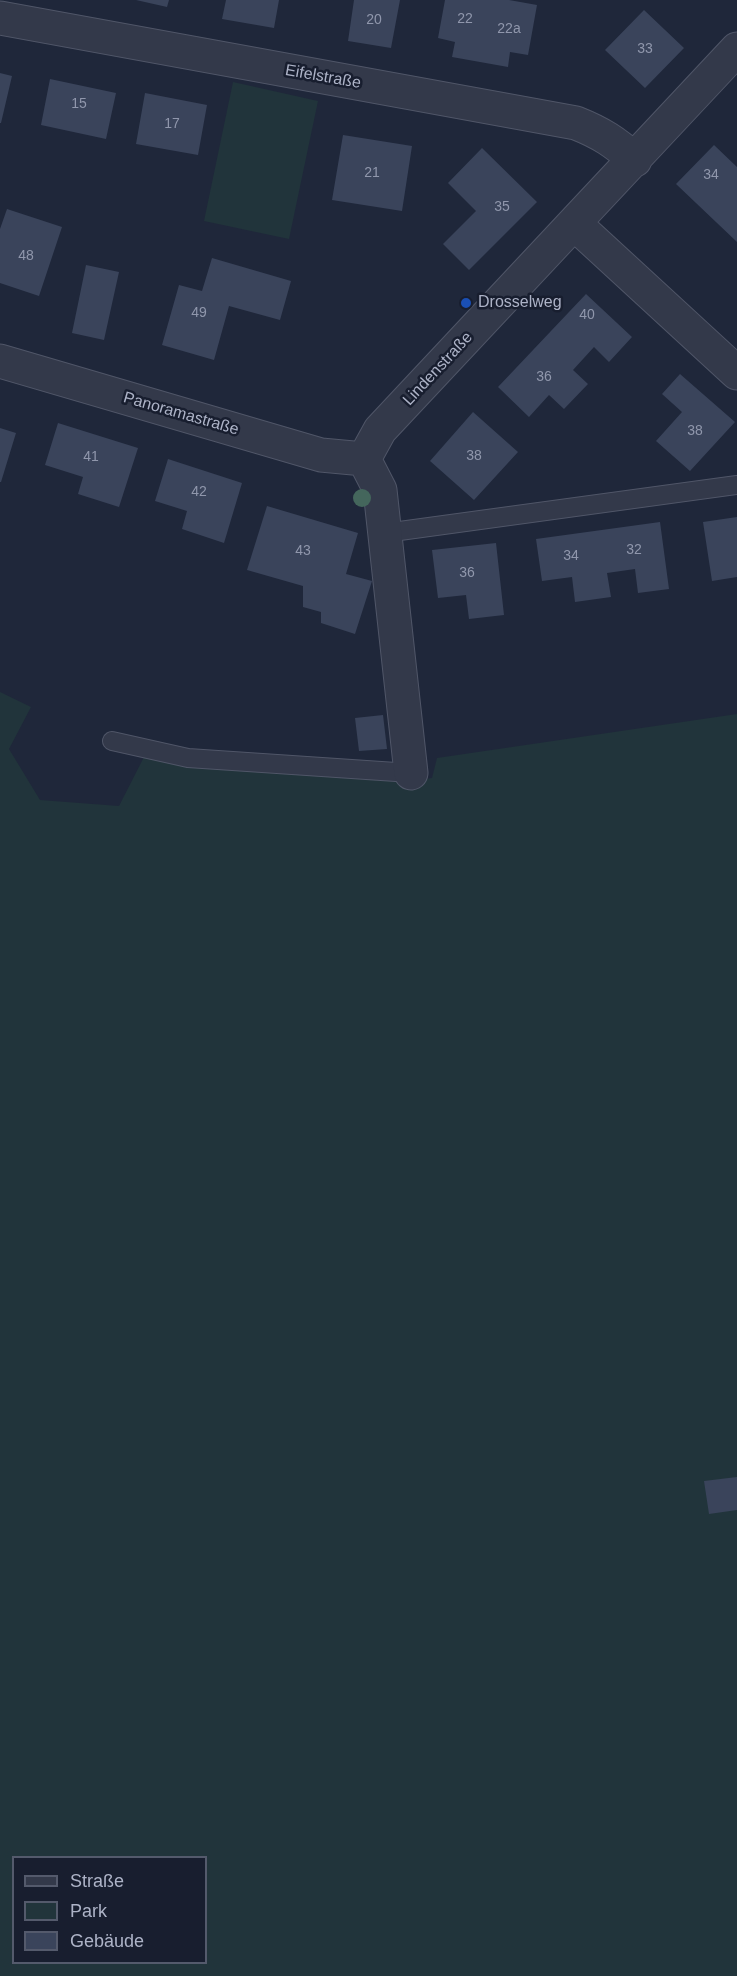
<!DOCTYPE html>
<html>
<head>
<meta charset="utf-8">
<style>
  body { margin:0 }
  #map { position:relative; width:737px; height:1976px; overflow:hidden; background:#1f273a; font-family:Helvetica,sans-serif }
  canvas { display:block }
  .legend { position:absolute; left:12px; top:1856px; width:195px; height:108px; box-sizing:border-box; background:#181e2f; border:2px solid #545a6c; margin:0; padding:8px 10px; list-style:none; font-size:18px; color:#adb3c7 }
  .legend li { display:flex; align-items:center; gap:12px; height:30px }
  .legend b { width:30px; border:2px solid #545a6c }
</style>
</head>
<body>
<div id="map">
<canvas width="737" height="1976"></canvas>
<ul class="legend">
<li><b style="height:8px;background:#33394a"></b>Straße</li>
<li><b style="height:16px;background:#21343b"></b>Park</li>
<li><b style="height:16px;background:#3a445b"></b>Gebäude</li>
</ul>
</div>
<script>
const ctx = document.querySelector('canvas').getContext('2d');
ctx.lineJoin = 'round';
function paint(path, color) {
  ctx.fillStyle = color;
  ctx.fill(path, 'evenodd');
}
function stroke(path, color, width, dash) {
  ctx.strokeStyle = color;
  ctx.lineWidth = width;
  ctx.lineCap = dash ? 'butt' : 'round';
  ctx.setLineDash(dash || []);
  ctx.stroke(path);
}
function write(font, color, halo, rows, align = 'center') {
  ctx.font = font + ' Helvetica,sans-serif';
  ctx.lineWidth = 5;
  ctx.setLineDash([]);
  ctx.textBaseline = 'middle';
  ctx.strokeStyle = halo;
  ctx.fillStyle = color;
  for (const [text, x, y, turn = 0] of rows) {
    ctx.save();
    ctx.translate(x, y);
    ctx.rotate((+turn || 0) * Math.PI / 180);
    ctx.textAlign = isNaN(turn) ? turn : align;
    if (halo) ctx.strokeText(text, 0, 0);
    ctx.fillText(text, 0, 0);
    ctx.restore();
  }
}
paint(new Path2D(`
  M 233,82 L 318,101 L 289,239 L 204,221 Z
  M 0,692 L 31,707 L 9,749 L 40,800 L 119,806 L 144,757 L 183,766 L 403,782 L 432,778 L 437,758 L 737,714 L 737,1976 L 0,1976 ZM 14,1858 L 206,1858 L 206,1962 L 14,1962 Z`), '#21343b');
paint(new Path2D(`
  M 136,0 L 169,0 L 167,7 Z
  M 226,0 L 279,0 L 274,28 L 222,19 Z
  M 354,0 L 400,0 L 391,48 L 348,41 Z
  M 445,0 L 509,0 L 537,5 L 528,55 L 510,52 L 508,67 L 452,57 L 455,42 L 438,38 Z
  M 644,10 L 684,48 L 645,88 L 605,50 Z
  M 0,73 L 12,76 L 1,123 L 0,123 Z
  M 50,79 L 116,93 L 106,139 L 41,125 Z
  M 145,93 L 207,105 L 198,155 L 136,144 Z
  M 343,135 L 412,146 L 402,211 L 332,200 Z
  M 714,145 L 737,167 L 737,242 L 676,184 Z
  M 482,148 L 537,202 L 469,270 L 443,244 L 476,211 L 448,183 Z
  M 7,209 L 62,227 L 39,296 L 0,283 L 0,229 Z
  M 212,258 L 291,281 L 280,320 L 229,306 L 214,360 L 162,345 L 179,285 L 202,291 Z
  M 86,265 L 119,272 L 104,340 L 72,333 Z
  M 586,294 L 632,337 L 609,362 L 594,347 L 573,370 L 588,384 L 564,409 L 549,395 L 529,417 L 498,387 Z
  M 680,374 L 735,422 L 690,471 L 656,441 L 682,412 L 662,394 Z
  M 473,412 L 518,452 L 474,500 L 430,461 Z
  M 58,423 L 138,448 L 119,507 L 78,494 L 83,477 L 45,465 Z
  M 0,428 L 16,433 L 1,482 L 0,482 Z
  M 168,459 L 242,483 L 224,543 L 182,529 L 187,511 L 155,501 Z
  M 267,506 L 358,533 L 346,574 L 372,581 L 355,634 L 321,623 L 321,612 L 303,607 L 303,586 L 247,570 Z
  M 737,517 L 737,577 L 712,581 L 703,522 Z
  M 660,522 L 669,589 L 638,593 L 635,569 L 607,573 L 611,597 L 575,602 L 572,577 L 542,581 L 536,539 Z
  M 496,543 L 504,615 L 469,619 L 466,595 L 438,598 L 432,550 Z
  M 383,715 L 387,749 L 359,751 L 355,718 Z
  M 737,1477 L 737,1510 L 709,1514 L 704,1481 Z`), '#3a445b');
const lane = new Path2D(`
  M 385,533 L 737,485
  M 112,741 L 188,758 L 411,773`);
const street = new Path2D(`
  M 0,18 L 576,123 C 601,133 615,142 635,160
  M 575,224 L 737,373
  M 0,361 L 321,455 L 364,459
  M 364,459 L 380,430 L 737,49
  M 364,459 L 380,490 L 411,773`);
stroke(lane, '#505668', 20);
stroke(street, '#505668', 35);
stroke(lane, '#33394a', 18);
stroke(street, '#33394a', 33);
ctx.fillStyle = '#44665c';
for (const [x, y] of [
  [362,498]
]) {
  ctx.beginPath();
  ctx.arc(x, y, 9, 0, 2 * Math.PI);
  ctx.fill();
}
for (const [x, y, r, color] of [
  [466,303,6,"#1a4fb4"]
]) {
  const dot = new Path2D();
  dot.arc(x, y, r, 0, 2 * Math.PI);
  ctx.fillStyle = color;
  ctx.fill(dot);
  stroke(dot, '#181e2f', 2);
}
write('14px', '#9097ac', null, [
  ["22",465,19],
  ["20",374,20],
  ["22a",509,29],
  ["33",645,49],
  ["15",79,104],
  ["17",172,124],
  ["21",372,173],
  ["34",711,175],
  ["35",502,207],
  ["48",26,256],
  ["49",199,313],
  ["40",587,315],
  ["36",544,377],
  ["38",695,431],
  ["38",474,456],
  ["41",91,457],
  ["42",199,492],
  ["32",634,550],
  ["43",303,551],
  ["34",571,556],
  ["36",467,573]
]);
write('16px', '#adb3c7', '#181e2f', [
  ["Eifelstraße",323,77,10],
  ["Lindenstraße",438,369,-47],
  ["Panoramastraße",181,414,16]
]);
write('16px', '#adb3c7', '#181e2f', [
  ["Drosselweg",478,303]
], 'left');
</script>
</body>
</html>
